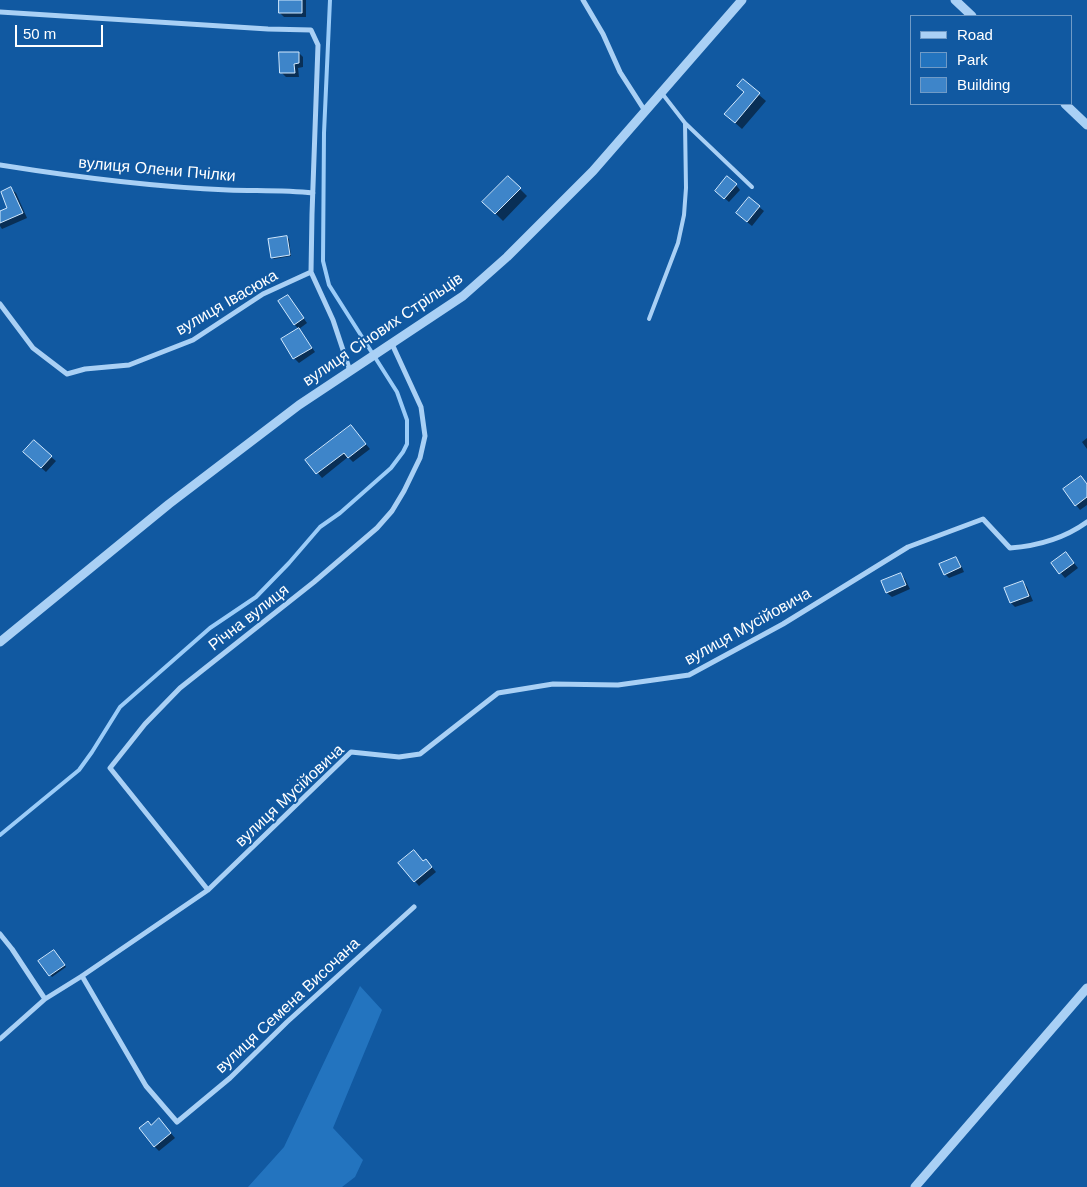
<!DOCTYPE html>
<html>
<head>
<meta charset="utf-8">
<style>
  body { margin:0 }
  #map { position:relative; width:1087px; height:1187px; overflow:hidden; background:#1159a1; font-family:Arial,sans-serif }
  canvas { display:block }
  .legend { position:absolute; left:910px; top:15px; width:162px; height:90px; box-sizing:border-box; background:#1159a1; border:1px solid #709bc7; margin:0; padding:6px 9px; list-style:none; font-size:15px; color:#fff }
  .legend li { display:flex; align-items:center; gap:10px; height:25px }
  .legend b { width:25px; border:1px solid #709bc7 }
  .scale { position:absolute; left:15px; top:25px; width:88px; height:22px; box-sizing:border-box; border:2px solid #fff; border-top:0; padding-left:6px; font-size:15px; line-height:18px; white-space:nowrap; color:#fff; -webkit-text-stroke:4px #1159a1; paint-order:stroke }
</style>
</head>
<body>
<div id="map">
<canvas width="1087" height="1187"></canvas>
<ul class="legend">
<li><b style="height:6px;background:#a9d0f5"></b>Road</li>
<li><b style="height:14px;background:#2374bf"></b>Park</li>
<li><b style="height:14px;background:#3e85c9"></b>Building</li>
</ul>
<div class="scale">50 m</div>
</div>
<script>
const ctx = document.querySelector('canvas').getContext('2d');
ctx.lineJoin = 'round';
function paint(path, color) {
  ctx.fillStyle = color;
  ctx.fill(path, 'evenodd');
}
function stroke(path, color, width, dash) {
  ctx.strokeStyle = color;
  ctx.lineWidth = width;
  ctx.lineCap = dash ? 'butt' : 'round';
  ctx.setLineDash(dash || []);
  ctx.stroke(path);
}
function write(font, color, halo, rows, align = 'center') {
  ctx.font = font + ' Arial,sans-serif';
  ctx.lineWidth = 4;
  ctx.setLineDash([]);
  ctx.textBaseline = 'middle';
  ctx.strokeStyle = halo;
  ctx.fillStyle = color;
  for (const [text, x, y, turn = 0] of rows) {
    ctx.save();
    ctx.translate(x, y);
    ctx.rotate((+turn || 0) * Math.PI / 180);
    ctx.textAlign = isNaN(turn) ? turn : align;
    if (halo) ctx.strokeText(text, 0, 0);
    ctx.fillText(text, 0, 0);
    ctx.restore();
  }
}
paint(new Path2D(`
  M 360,986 L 382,1010 L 333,1128 L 363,1160 L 355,1177 L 342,1187 L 248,1187 L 284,1147 Z`), '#2374bf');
paint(new Path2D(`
  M 280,0 L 306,0 L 306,17 L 284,17 L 280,13 Z
  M 299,53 L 303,57 L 303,67 L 298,68 L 299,77 L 286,77 L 281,72 Z
  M 743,81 L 766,101 L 742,129 L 733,121 L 745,92 Z
  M 508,177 L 527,196 L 503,221 L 484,202 Z
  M 736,185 L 740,190 L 729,202 L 721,195 Z
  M 11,189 L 16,193 L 27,218 L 2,229 L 0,226 L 0,212 L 9,209 Z
  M 759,207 L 764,211 L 752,226 L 742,218 Z
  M 287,237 L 289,239 L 291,256 L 274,259 L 272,257 Z
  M 288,296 L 307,323 L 299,329 L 294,324 Z
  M 299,329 L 315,352 L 299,363 L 294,358 Z
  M 355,431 L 370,449 L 353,462 L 348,457 L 322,478 L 307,460 Z
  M 1087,438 L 1087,449 L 1082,442 Z
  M 29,457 L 51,457 L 56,461 L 46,472 Z
  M 1087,485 L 1087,505 L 1080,510 L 1076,505 Z
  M 956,558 L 960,563 L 964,572 L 949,578 L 945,574 Z
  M 1070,558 L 1078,568 L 1065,578 L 1052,563 Z
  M 901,574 L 905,579 L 910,589 L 892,597 L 887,593 L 883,582 Z
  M 1023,582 L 1027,587 L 1033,601 L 1015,607 L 1011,603 Z
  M 424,862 L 430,865 L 436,872 L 419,886 L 400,863 Z
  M 56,953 L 66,967 L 52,977 L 40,962 Z
  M 164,1125 L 175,1138 L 159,1151 L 154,1146 L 151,1127 Z`), '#0007');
stroke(new Path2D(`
  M 0,835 L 79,770 L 92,752 L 120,707 L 210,628 L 256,597 L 289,563 L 320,527 L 340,513 L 391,468 L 403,452 L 407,444 L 407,420 L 397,392 L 329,285 L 323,261 L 324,133 L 330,0`), '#9bccf8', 4);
const building = new Path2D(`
  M 279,0 L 302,0 L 302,13 L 279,13 Z
  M 279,52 L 299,52 L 299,63 L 294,64 L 295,73 L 280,73 Z
  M 743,79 L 760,93 L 735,123 L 724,114 L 744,92 L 737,86 Z
  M 508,176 L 521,188 L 495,214 L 482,202 Z
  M 727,176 L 737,184 L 724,199 L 715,191 Z
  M 11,187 L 23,213 L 0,223 L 0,211 L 7,208 L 1,192 Z
  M 749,197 L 760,206 L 747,222 L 736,213 Z
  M 287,236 L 290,255 L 271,258 L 268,239 Z
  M 288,295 L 304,318 L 294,325 L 278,301 Z
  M 299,328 L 312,348 L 293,359 L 281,339 Z
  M 351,425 L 366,444 L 348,458 L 344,453 L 316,474 L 305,460 Z
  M 34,440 L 52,456 L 41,468 L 23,452 Z
  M 1081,476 L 1087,484 L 1087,497 L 1075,506 L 1063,489 Z
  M 1066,552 L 1074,563 L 1059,574 L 1051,563 Z
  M 956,557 L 961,567 L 944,575 L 939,564 Z
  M 901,573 L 906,585 L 886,593 L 881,581 Z
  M 1023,581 L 1029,596 L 1010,603 L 1004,588 Z
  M 414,850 L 423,861 L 426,859 L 432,867 L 414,882 L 398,863 Z
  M 54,950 L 65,965 L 49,976 L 38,961 Z
  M 159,1118 L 171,1133 L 154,1147 L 139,1128 L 148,1121 L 151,1125 Z`);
paint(building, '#3e85c9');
stroke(building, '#d2e9fe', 1);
stroke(new Path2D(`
  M 661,92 L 685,123 L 752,187
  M 649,319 L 678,243 L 684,215 L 686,188 L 685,123`), '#a9d0f5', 4);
stroke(new Path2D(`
  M 583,0 L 603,34 L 620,72 L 645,111
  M 0,12 L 268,29 L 311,30 L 318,45 L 312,214 L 311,272 L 333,320 L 350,371
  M 0,165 C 75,177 152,187 228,190 C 257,191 285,190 313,193
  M 0,304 L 33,348 L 67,374 L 85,369 L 129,365 L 193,340 L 263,294 L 311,272
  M 208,890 L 110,768 L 145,724 L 180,688 L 314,582 L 377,528 L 392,511 L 404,491 L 420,458 L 425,436 L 421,407 L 392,344
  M 0,934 L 12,949 L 45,999
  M 82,976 L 146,1086 L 177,1122 L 230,1078 L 287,1022 L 414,907
  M 0,1039 L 45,999 L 82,976 L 208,890 L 351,752 L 399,757 L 420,754 L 498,693 L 553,684 L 618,685 L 689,675 L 783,624 L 908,547 L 983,519 L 1010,548 C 1037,546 1065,538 1087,522`), '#a9d0f5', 5);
stroke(new Path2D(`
  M 955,0 L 972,16
  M 1065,104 L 1087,125
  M 0,642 L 169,504 L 299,405 L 463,296 L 507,257 L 593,171 L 742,0
  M 915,1187 L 1087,988`), '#a9d0f5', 9);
write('16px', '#fff', '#1159a1', [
  ["вулиця Олени Пчілки",157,170,5],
  ["вулиця Івасюка",227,303,-30],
  ["вулиця Січових Стрільців",383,330,-34],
  ["Річна вулиця",249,618,-38],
  ["вулиця Мусійовича",748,627,-29],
  ["вулиця Мусійовича",290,796,-43],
  ["вулиця Семена Височана",288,1006,-43]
]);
</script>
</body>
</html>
